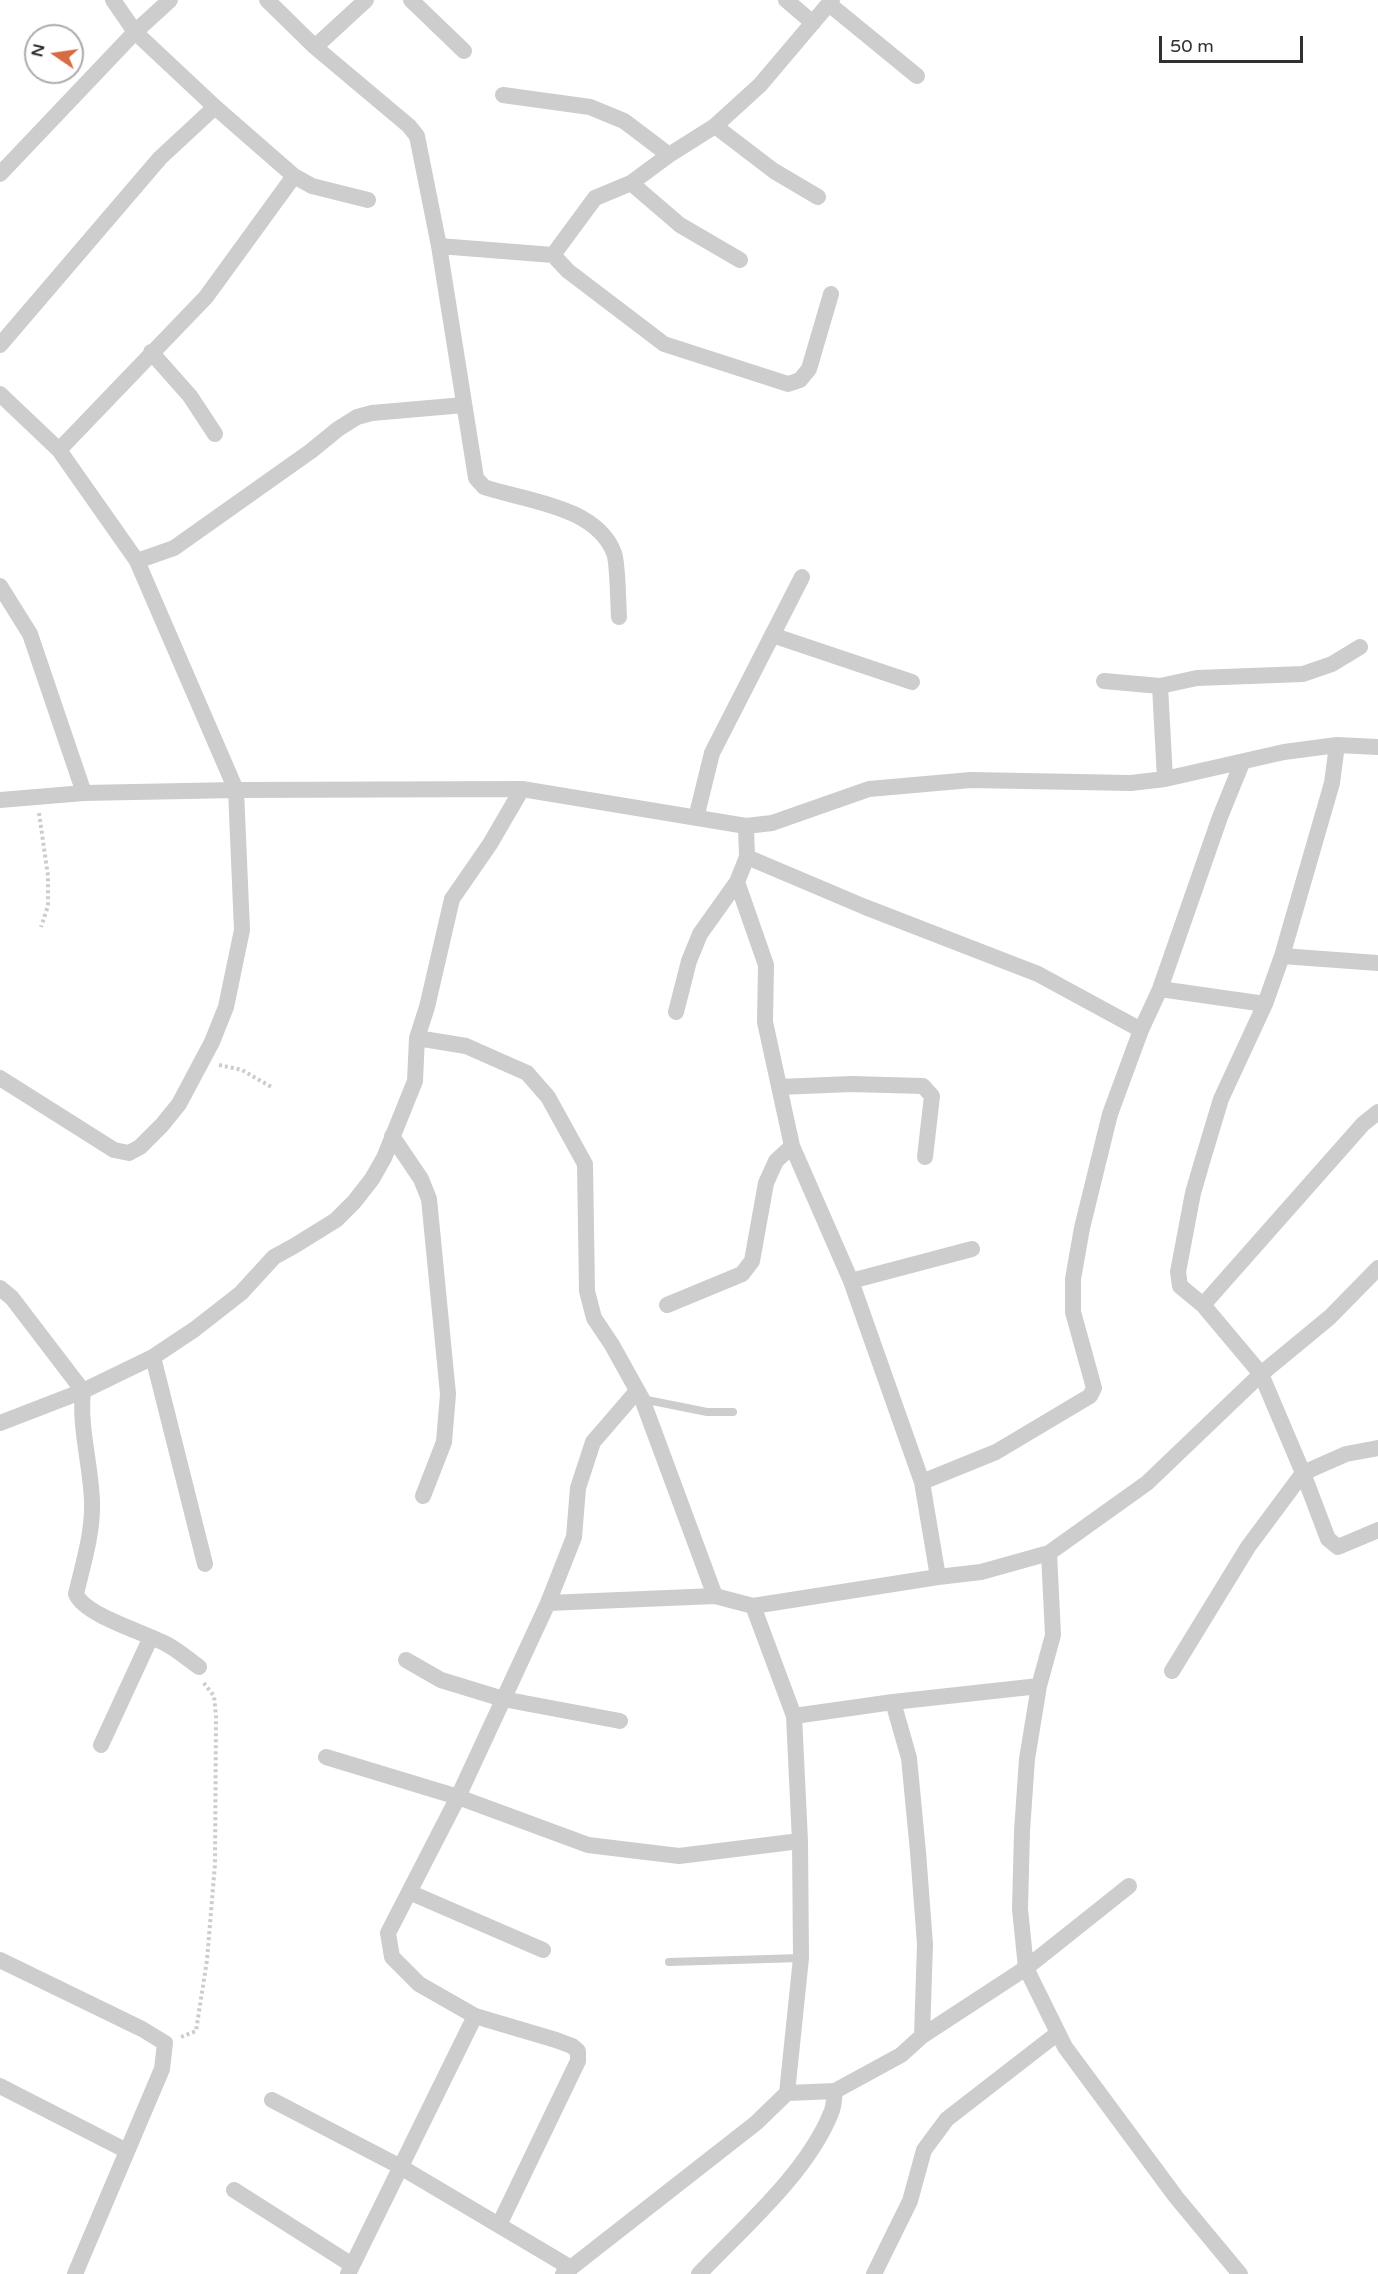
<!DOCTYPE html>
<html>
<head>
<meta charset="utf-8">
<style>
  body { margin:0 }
  #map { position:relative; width:1378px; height:2274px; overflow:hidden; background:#fff; font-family:"Varela Round",sans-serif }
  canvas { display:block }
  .north { position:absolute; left:24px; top:24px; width:60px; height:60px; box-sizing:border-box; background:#fff; border:2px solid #acacac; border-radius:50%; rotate:283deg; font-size:16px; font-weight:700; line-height:24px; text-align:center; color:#303030 }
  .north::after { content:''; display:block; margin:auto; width:21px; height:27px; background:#d76c43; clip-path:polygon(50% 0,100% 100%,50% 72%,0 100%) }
  .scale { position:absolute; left:1159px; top:36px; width:144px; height:27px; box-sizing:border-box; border:3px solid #303030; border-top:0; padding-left:8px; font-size:18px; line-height:21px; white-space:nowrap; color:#303030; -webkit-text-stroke:4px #fff; paint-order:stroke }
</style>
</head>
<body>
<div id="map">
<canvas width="1378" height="2274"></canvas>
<div class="north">N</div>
<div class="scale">50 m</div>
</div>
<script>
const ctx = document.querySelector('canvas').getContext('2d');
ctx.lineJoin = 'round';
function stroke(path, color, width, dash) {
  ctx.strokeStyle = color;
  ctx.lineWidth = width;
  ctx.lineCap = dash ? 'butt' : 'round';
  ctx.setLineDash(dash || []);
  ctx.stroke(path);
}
stroke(new Path2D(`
  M 39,813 L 48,876 L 48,906 L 41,927
  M 219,1065 L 242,1070 L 273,1088
  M 181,2037 L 196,2031 L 207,1960 L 215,1864 L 216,1716 L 214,1696 L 203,1682`), '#cdcdcd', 4, [3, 3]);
stroke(new Path2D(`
  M 642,1399 L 707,1412 L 733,1412
  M 669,1962 L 801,1958`), '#cdcdcd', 8);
stroke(new Path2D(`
  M 113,0 L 135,32 L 215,107 L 294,176 L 312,186 L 368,200
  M 267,0 L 315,47 L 409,126 L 417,136 L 439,246 L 476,478 L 484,487 C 526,501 596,506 614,553 C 618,563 618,604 619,617
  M 411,0 L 464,51
  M 786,0 L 813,23
  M 829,4 L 917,76
  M 315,47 L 366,0
  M 503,95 L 590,107 L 624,121 L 669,155
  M 715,126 L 774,171 L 818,197
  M 0,174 L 135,32 L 170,0
  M 631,183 L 680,225 L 740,260
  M 439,246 L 553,255 L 568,271 L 664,344 L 788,384 L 800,380 L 809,369 L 831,294
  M 553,255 L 595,198 L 631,183 L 669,155 L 715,126 L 760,85 L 832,0
  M 0,345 L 160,158 L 215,107
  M 151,352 L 190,396 L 215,434
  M 0,394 L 59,450 L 137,561 L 236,790 L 522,789 L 746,826 L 772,823 L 869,789 L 971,780 L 1131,783 L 1165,779 L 1284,752 L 1337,745 L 1378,747
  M 59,450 L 206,297 L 294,176
  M 137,561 L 174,548 L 311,451 L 338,429 L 357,417 L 372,413 L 464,405
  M 0,586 L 30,634 L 84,793
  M 772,635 L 912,682
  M 1104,681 L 1160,686 L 1197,678 L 1303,674 L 1332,664 L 1360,647
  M 1160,686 L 1165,779
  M 1337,745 L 1332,783 L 1282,956 L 1265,1004 L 1221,1099 L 1202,1162 L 1193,1193 L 1178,1272 L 1180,1286 L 1203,1305 L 1261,1374 L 1330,1317 L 1378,1268
  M 0,800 L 84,793 L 236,790 L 242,930 L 226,1007 L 212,1042 L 179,1104 L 162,1125 L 140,1147 L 129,1153 L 114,1150 L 0,1078
  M 696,818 L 712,753 L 802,577
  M 746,826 L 747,857 L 737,882 L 766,965 L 765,1022 L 792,1146 L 851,1281 L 922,1482 L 938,1577
  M 747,857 L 865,907 L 1038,974 L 1141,1030
  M 1282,956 L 1378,963
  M 1160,989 L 1265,1004
  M 676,1012 L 689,961 L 700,934 L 737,882
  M 417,1038 L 466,1046 L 527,1073 L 548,1097 L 585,1164 L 587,1291 L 594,1318 L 612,1345 L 642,1399 L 715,1596 L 753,1606 L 938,1577 L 981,1572 L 1049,1553
  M 779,1087 L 851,1084 L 923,1086 L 932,1096 L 925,1157
  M 392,1136 L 421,1179 L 429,1199 L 448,1394 L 444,1442 L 423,1496
  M 851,1281 L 972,1249
  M 0,1288 L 12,1298 L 83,1391 C 79,1428 91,1465 92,1502 C 93,1533 83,1564 76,1594 C 85,1616 147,1633 168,1645 C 179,1651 189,1660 199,1667
  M 667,1305 L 742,1274 L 752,1261 L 766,1183 L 776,1161 L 792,1146
  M 1203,1305 L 1363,1124 L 1378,1112
  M 153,1357 L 205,1564
  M 0,1423 L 83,1391 L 153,1357 L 195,1329 L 241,1293 L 274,1257 L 294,1246 L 336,1220 L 354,1202 L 372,1179 L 384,1158 L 415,1081 L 417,1038 L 427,1007 L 452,899 L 490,844 L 522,789
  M 922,1482 L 996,1452 L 1090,1396 L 1094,1388 L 1073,1312 L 1073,1279 L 1082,1228 L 1110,1114 L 1141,1030 L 1160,989 L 1220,817 L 1242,763
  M 548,1603 L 715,1596
  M 406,1660 L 441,1680 L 503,1699 L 620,1721
  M 1172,1671 L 1248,1547 L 1303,1473 L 1328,1539 L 1338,1547 L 1378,1530
  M 794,1716 L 893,1702 L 1039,1686
  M 101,1745 L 151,1637
  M 326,1757 L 458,1797 L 588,1845 L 679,1856 L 800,1841
  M 409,1892 L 543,1950
  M 0,1960 L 142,2029 L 165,2043 L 162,2069 L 75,2274
  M 922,2036 L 1026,1968 L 1129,1886
  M 0,2086 L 127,2151
  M 787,2093 L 835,2091 L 901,2055 L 922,2036 L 925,1944 L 918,1852 L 909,1758 L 893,1702
  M 272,2100 L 399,2166 L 571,2268
  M 234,2190 L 352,2265
  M 499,2225 L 578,2061 L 578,2051 L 572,2046 L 556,2040 L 475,2016 L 419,1984 L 392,1957 L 388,1933 L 458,1797 L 548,1603 L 574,1537 L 578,1488 L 593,1442 L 637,1391
  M 348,2274 L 475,2016
  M 563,2274 L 756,2123 L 787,2093 L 801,1958 L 800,1841 L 794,1716 L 753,1606
  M 699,2274 C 743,2228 807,2173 831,2113 C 834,2107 834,2098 835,2091
  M 874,2274 L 910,2201 L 924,2150 L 947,2119 L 1058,2033
  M 1240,2274 L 1176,2197 L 1065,2047 L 1026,1968 L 1020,1909 L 1022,1831 L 1027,1759 L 1039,1686 L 1053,1635 L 1049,1553 L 1147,1483 L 1261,1374 L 1303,1473 L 1346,1454 L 1378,1448`), '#cdcdcd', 16);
</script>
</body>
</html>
